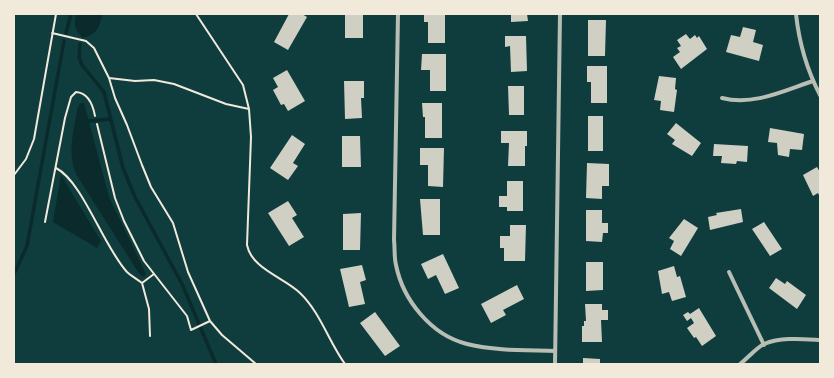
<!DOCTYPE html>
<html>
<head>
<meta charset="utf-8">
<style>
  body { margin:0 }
  #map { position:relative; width:834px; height:378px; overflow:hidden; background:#0f3d3e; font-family:"Roboto Condensed",sans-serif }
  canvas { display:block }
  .frame { position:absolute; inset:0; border:15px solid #f1e9da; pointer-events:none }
</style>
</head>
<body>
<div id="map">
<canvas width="834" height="378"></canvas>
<div class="frame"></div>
</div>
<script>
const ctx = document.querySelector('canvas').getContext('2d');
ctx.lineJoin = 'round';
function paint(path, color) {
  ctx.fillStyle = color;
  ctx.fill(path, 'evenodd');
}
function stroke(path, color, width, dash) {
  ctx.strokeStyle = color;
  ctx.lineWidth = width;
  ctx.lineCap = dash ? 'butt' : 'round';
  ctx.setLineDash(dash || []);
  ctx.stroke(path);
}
paint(new Path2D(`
  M 76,14 L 103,14 C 98,28 98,34 83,38 C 74,30 74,25 76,14 Z
  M 81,103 L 84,103 L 109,197 L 146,274 L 143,277 L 138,272 L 76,174 C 67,152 74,129 78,106 Z
  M 61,175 L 101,241 L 97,248 L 53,222 Z`), '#0a2a2b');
stroke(new Path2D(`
  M 66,33 L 71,14
  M 80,44 L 79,57 L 82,65 L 104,92 L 123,168 L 135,197 L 182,284 L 216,364
  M 89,121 L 110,119
  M 14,274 L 27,246 L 64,41`), '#0a2a2b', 3.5);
paint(new Path2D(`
  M 289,14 L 302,14 L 307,17 L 288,50 L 274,42 Z
  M 345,14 L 363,14 L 363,38 L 345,38 Z
  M 424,14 L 445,14 L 445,43 L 428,43 L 428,22 L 424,22 Z
  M 511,14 L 527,14 L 528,21 L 511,22 Z
  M 588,20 L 606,20 L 605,56 L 588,56 Z
  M 743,27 L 756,30 L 753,42 L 763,45 L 759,61 L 726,52 L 731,35 L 740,37 Z
  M 686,34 L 690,39 L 695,35 L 697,38 L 699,36 L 707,49 L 681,69 L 673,57 L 680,52 L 677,48 L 681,46 L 677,40 Z
  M 505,36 L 526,36 L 527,71 L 511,72 L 510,46 L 505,47 Z
  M 422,54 L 446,54 L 446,91 L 430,91 L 430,70 L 421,70 Z
  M 587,66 L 607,66 L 607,103 L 591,103 L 591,82 L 587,82 Z
  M 287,70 L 305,101 L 288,111 L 284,104 L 281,105 L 273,90 L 278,87 L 273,78 Z
  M 659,76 L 676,78 L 675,89 L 677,90 L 674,112 L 660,110 L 661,101 L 654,100 Z
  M 344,81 L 364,81 L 364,98 L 361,98 L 362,118 L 345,119 Z
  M 508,86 L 524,86 L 524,115 L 509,115 Z
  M 422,103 L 442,103 L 442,138 L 425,138 L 425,117 L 423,117 Z
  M 588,116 L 603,116 L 603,151 L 588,151 Z
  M 676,123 L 701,143 L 692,156 L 672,144 L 675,140 L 667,134 Z
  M 770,128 L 804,134 L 802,150 L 790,149 L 789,157 L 778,155 L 777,143 L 768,142 Z
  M 501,131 L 527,131 L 527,146 L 525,146 L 525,166 L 508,166 L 509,143 L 501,143 Z
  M 292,135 L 305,144 L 293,163 L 298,166 L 288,180 L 270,168 Z
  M 342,136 L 360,136 L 361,167 L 342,167 Z
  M 714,144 L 748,146 L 747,162 L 737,161 L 736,164 L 721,163 L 722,156 L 713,156 Z
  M 420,148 L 444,148 L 443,187 L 428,186 L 428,165 L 420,165 Z
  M 587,163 L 609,164 L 609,186 L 602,186 L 602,199 L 586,198 Z
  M 817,167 L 820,172 L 820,197 L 818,193 L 813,196 L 803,175 Z
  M 507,181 L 523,181 L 523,211 L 507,211 L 507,207 L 499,207 L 499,196 L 507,196 Z
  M 420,199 L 440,199 L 440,235 L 423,235 Z
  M 288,201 L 297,215 L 292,218 L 304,237 L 289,246 L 268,213 Z
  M 741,209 L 743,222 L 710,230 L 708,217 L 717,215 L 716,213 Z
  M 586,210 L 602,210 L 602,223 L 608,223 L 608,233 L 603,233 L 602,242 L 586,241 Z
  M 361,213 L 360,250 L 343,250 L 343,214 Z
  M 684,219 L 698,228 L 681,256 L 670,249 L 674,241 L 669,238 Z
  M 764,222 L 782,249 L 770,256 L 752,229 Z
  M 510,225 L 526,225 L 525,261 L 504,261 L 504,248 L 500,248 L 500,236 L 510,236 Z
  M 443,254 L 459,288 L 445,294 L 436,275 L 428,279 L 421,264 Z
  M 586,262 L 603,262 L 603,290 L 586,291 Z
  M 362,265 L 366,280 L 360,282 L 365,304 L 349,307 L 340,269 Z
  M 674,266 L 677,277 L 680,276 L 686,297 L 672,301 L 669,292 L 662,294 L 658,271 Z
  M 776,278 L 785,284 L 787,281 L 806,295 L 797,309 L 769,288 Z
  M 517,285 L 524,299 L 503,310 L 506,315 L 491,323 L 481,304 Z
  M 585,304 L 602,304 L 602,310 L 608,310 L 608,320 L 601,320 L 602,342 L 582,342 L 582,326 L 584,326 L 584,321 L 586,321 Z
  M 699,308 L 716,336 L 702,346 L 696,337 L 694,338 L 687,328 L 694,323 L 691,318 L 687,321 L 683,315 L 688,312 L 690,314 Z
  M 375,312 L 400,346 L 385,356 L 360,323 Z
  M 583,358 L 600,359 L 600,364 L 583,364 Z`), '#cfcfc3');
stroke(new Path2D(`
  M 196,14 L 243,85 L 249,109 L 251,137 L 247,245 C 252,269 283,277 300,293 C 320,312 329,342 345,364
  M 52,33 L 86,41 L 94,48 L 109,78 L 135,81 L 154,80 L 174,84 L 226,104 L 249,109
  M 109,78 L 115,98 L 127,125 L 142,165 L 151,187 L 173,223 L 188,272 L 210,321 L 222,335 L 256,364
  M 97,124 L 115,198 L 124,221 L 144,261 L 187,316 L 191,330 L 210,321
  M 56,168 C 83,182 103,246 127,272 C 131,276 137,279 142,283 L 149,309 L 150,336
  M 14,175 L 26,159 L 34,139 L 56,14
  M 45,222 L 65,118 L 71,97 L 76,92 C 89,93 93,105 95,116
  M 142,283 L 154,274`), '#f1e9da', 2);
stroke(new Path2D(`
  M 398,14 L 394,240 C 395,248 394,257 396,265 C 403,300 431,335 467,344 C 496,351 526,350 555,351
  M 796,14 C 799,42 807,70 820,95
  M 722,98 C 753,106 783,91 813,81
  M 729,272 L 764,345
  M 555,364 L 560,14
  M 740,364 C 748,358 756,348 764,344 C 781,337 802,339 820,340`), '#b8beb3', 4);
</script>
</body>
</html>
